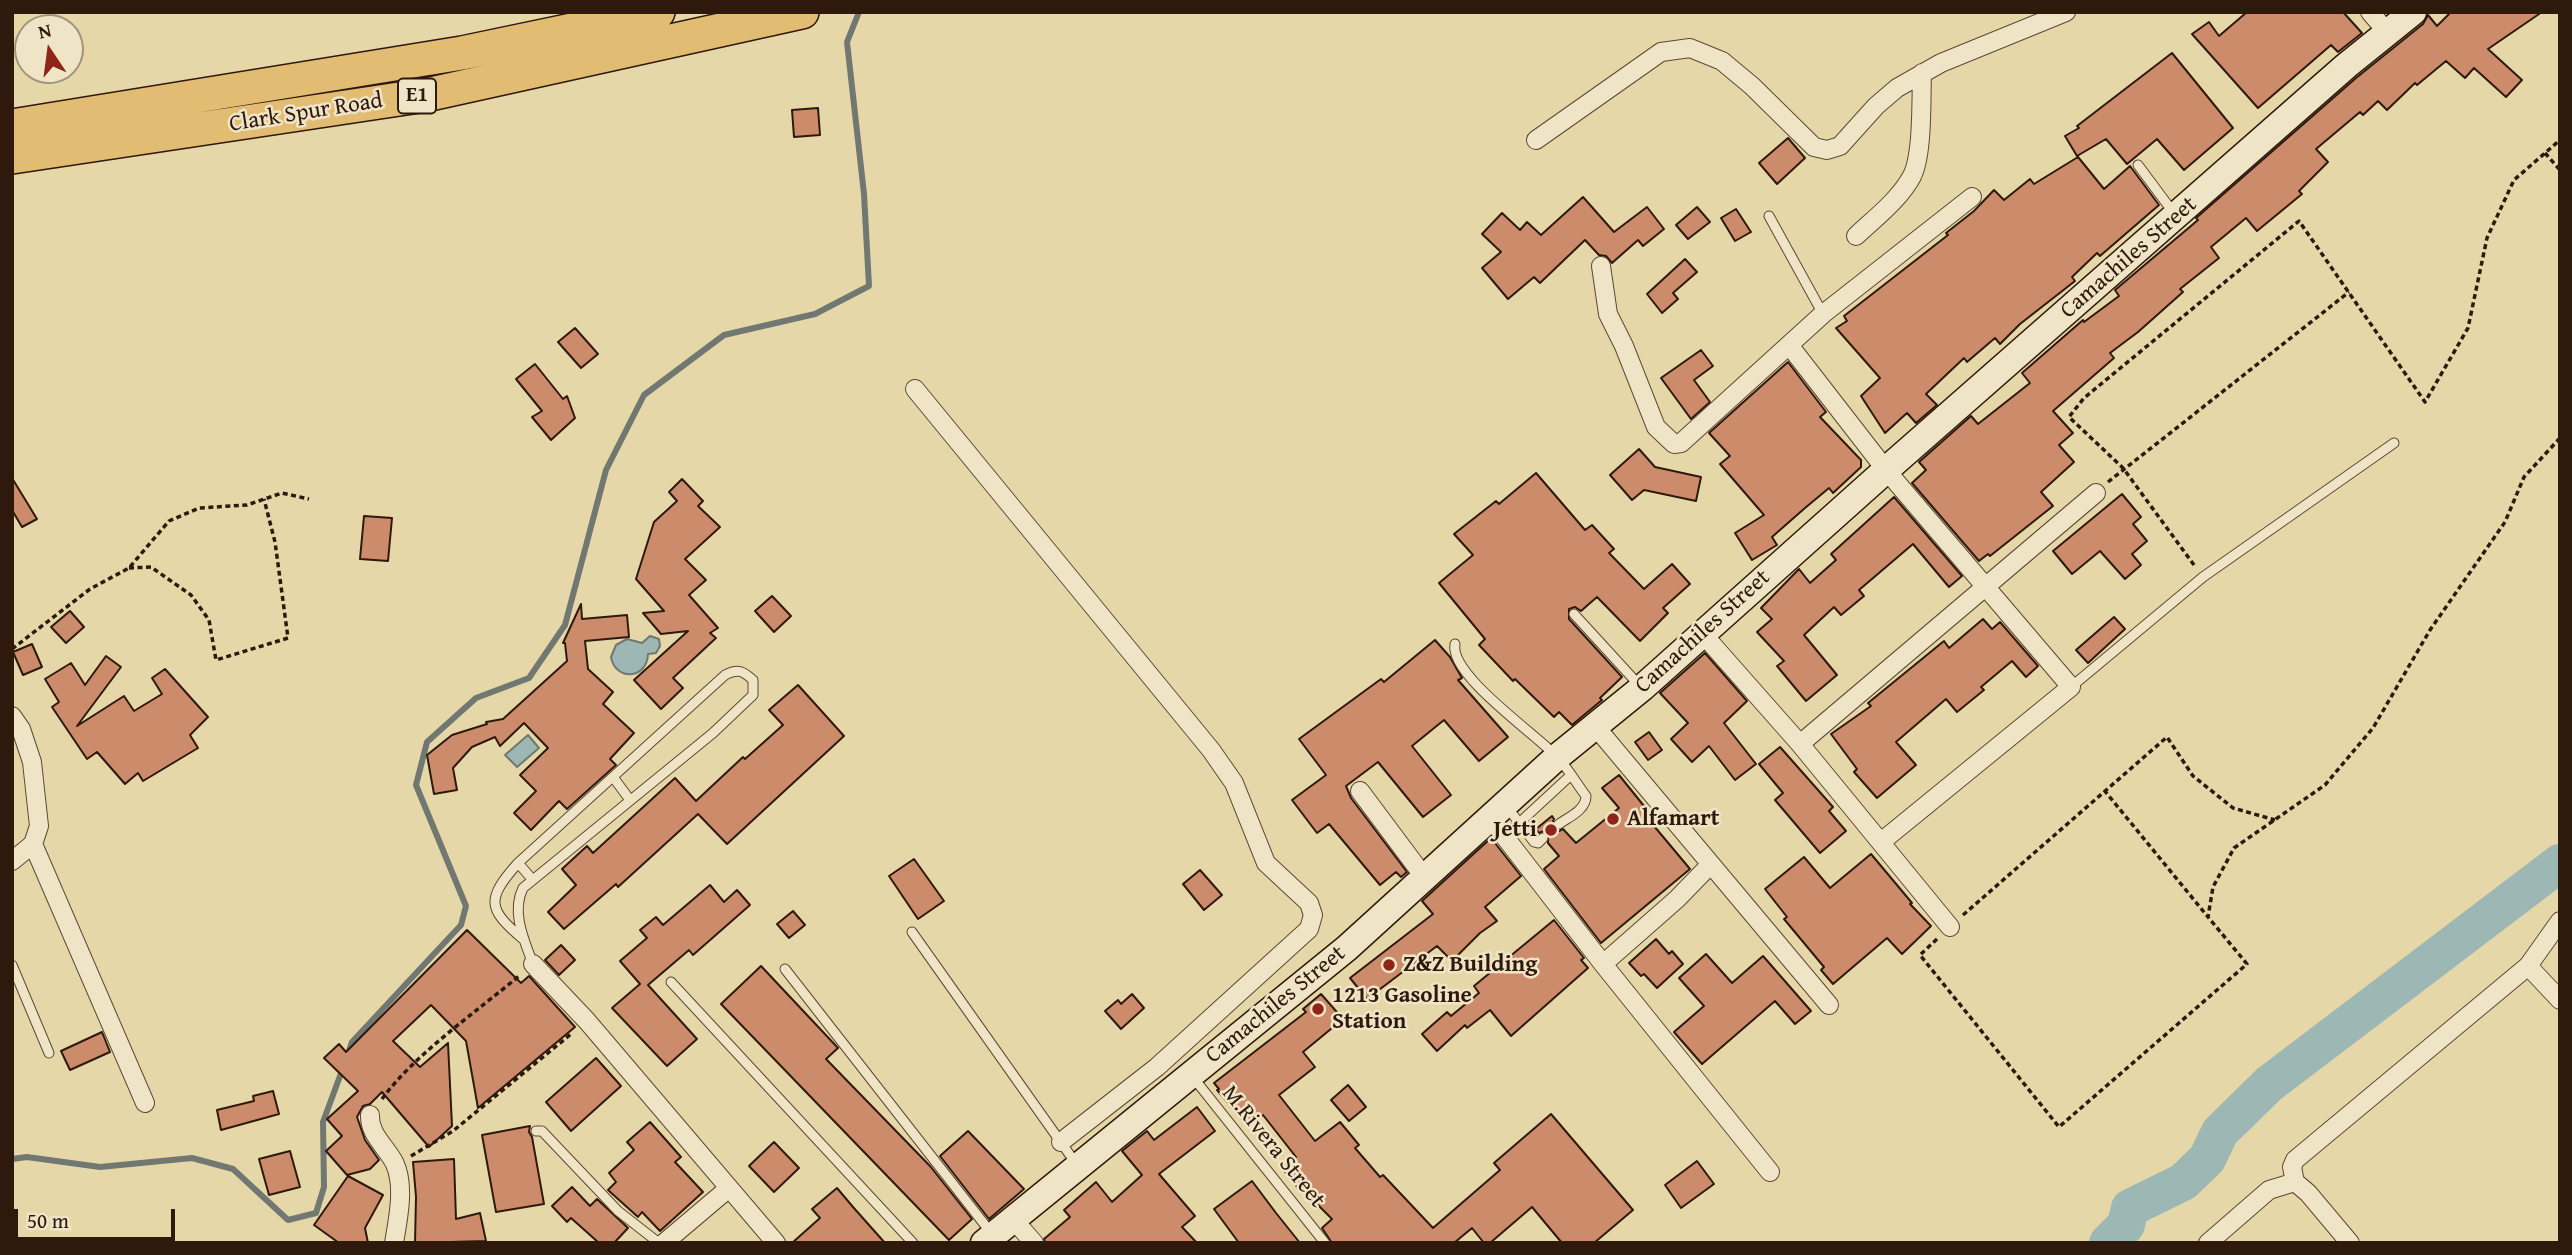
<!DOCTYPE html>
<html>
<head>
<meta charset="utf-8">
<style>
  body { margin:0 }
  #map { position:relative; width:2572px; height:1255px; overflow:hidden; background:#e6d7a8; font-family:"Gentium Book Plus",serif }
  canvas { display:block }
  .frame { position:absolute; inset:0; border:14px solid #2f190d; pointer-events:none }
  .north { position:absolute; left:14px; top:14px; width:70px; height:70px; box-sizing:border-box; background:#efe5c6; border:2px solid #a2937c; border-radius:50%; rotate:347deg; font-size:19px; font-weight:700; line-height:28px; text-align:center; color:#2f190d }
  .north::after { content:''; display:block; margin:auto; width:24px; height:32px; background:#8f2418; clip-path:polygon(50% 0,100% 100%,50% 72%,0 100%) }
  .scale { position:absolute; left:14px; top:1209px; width:161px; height:32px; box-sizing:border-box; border:4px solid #2f190d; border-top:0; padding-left:9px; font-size:21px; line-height:24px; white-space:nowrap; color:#2f190d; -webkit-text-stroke:5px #efe5c6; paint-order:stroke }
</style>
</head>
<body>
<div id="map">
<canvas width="2572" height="1255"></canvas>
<div class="frame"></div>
<div class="north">N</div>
<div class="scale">50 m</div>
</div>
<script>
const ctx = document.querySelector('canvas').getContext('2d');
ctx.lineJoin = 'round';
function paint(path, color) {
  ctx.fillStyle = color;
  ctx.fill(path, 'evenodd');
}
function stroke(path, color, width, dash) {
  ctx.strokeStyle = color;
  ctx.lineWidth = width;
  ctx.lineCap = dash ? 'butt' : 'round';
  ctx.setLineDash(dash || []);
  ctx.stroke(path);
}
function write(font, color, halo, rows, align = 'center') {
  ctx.font = font + ' "Gentium Book Plus",serif';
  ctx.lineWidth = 5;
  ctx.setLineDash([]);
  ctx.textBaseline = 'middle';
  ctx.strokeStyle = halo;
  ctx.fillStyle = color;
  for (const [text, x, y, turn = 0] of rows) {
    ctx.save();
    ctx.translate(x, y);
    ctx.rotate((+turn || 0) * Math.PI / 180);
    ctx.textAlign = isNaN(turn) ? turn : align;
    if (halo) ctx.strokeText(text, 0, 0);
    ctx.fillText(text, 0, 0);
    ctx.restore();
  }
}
const water = new Path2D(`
  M 650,636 L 659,639 L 660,646 L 656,653 L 648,654 C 647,680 615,681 611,657 L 616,645 L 627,639 L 642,643 Z
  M 528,735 L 539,748 L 517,767 L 505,755 Z`);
paint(water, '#9cb7b4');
stroke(water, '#707871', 2);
stroke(new Path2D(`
  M 348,1054 L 352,1042 L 461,925 L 466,906 L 416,785 L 427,742 L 476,698 L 529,678 L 565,625 L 606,470 L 644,395 L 724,335 L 815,314 L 869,286 L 864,194 L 847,42 L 859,12
  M 12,1159 L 27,1157 L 100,1167 L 192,1158 L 233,1169 L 288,1220 L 316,1213 L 324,1187 L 323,1122 L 343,1068`), '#707871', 6);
stroke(new Path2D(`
  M 2108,1243 L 2126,1225 L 2130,1208 L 2183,1182 L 2207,1159 L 2220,1132 L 2269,1084 L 2560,863`), '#9cb7b4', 38);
const building = new Path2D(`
  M 2247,12 L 2343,12 L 2362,33 L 2338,52 L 2331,45 L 2258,108 L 2192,34 L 2209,22 L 2219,36 Z
  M 2451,12 L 2542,12 L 2488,49 L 2522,80 L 2506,97 L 2474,68 L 2465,78 L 2446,61 L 2417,85 L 2415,83 L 2387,110 L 2378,101 L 2363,115 L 2360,112 L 2316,149 L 2328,162 L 2299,191 L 2302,194 L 2257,231 L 2246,218 L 2211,247 L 2219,258 L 2180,289 L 2183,292 L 2138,332 L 2110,353 L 2114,358 L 2053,411 L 2073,433 L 2059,445 L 2074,462 L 2041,492 L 2053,506 L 1990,556 L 1988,554 L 1979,561 L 1912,483 L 1926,470 L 1919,462 L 1971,416 L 1978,424 L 2030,383 L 2022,373 L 2083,320 L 2084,322 L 2119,296 L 2115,290 L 2198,220 L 2196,218 L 2356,78 L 2423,24 L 2428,15 L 2437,26 Z
  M 2172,53 L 2233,128 L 2184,170 L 2157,139 L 2127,164 L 2106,139 L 2077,156 L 2065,136 L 2079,128 L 2077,126 Z
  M 818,108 L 820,135 L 794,137 L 792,110 Z
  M 1788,138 L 1805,158 L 1777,184 L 1759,163 Z
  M 2078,157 L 2104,189 L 2130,166 L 2159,205 L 2100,256 L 2097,253 L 2072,277 L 2075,281 L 2020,324 L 2000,344 L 1995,338 L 1967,362 L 1964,358 L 1926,394 L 1937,405 L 1916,423 L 1907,413 L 1885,433 L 1861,396 L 1880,378 L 1836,328 L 1847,321 L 1844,316 L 1948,235 L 1946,233 L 1974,211 L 1994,190 L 2004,200 L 2030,179 L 2034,184 Z
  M 1583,197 L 1614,232 L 1647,207 L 1664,229 L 1643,246 L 1638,240 L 1612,263 L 1606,256 L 1599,255 L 1585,240 L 1540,283 L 1534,277 L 1508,299 L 1482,268 L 1501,252 L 1482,234 L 1502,213 L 1520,230 L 1527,222 L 1541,235 Z
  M 1697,207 L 1710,222 L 1688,239 L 1676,225 Z
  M 1736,209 L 1751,232 L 1735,241 L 1721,218 Z
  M 1685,259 L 1697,272 L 1673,293 L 1678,299 L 1662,313 L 1647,294 Z
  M 575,328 L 598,354 L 581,368 L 558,342 Z
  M 1701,350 L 1713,366 L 1694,380 L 1710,402 L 1691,419 L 1661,378 Z
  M 1788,362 L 1826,412 L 1820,417 L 1861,460 L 1861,467 L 1833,493 L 1829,488 L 1805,508 L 1772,537 L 1777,545 L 1752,560 L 1735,533 L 1764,515 L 1720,464 L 1730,456 L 1709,433 Z
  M 535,364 L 563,399 L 567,396 L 575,418 L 551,440 L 532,417 L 542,411 L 516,379 Z
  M 1639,449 L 1655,467 L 1701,477 L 1696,501 L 1644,490 L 1632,500 L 1610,475 Z
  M 1536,473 L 1585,530 L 1592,525 L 1614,549 L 1609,553 L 1644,589 L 1672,564 L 1690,584 L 1663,608 L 1668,613 L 1640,641 L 1597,597 L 1581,611 L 1575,607 L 1569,609 L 1569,619 L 1622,677 L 1600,698 L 1602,700 L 1572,725 L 1559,712 L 1554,717 L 1515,679 L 1513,681 L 1479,645 L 1485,639 L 1439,583 L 1473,555 L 1454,534 L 1496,501 L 1499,504 Z
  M 12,478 L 37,519 L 22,527 L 12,510 Z
  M 682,479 L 703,501 L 698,506 L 720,527 L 685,559 L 706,580 L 689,595 L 718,628 L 710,633 L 716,638 L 673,678 L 683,688 L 661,709 L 634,680 L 688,631 L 661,634 L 643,613 L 664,611 L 636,579 L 654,522 L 677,501 L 669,492 Z
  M 2122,494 L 2141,517 L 2133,524 L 2147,541 L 2132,554 L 2141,565 L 2125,579 L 2100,551 L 2072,574 L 2053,551 Z
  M 1894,497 L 1962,576 L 1949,587 L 1913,544 L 1859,590 L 1864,596 L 1841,615 L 1834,607 L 1804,635 L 1837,675 L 1806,701 L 1777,666 L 1784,661 L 1757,632 L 1772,619 L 1761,608 L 1799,569 L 1810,583 L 1836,560 L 1831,554 Z
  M 364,516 L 392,518 L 388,561 L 360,559 Z
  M 772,596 L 791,616 L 774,632 L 755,611 Z
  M 581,604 L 582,619 L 627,615 L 629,637 L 585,641 L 588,669 L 613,692 L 603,704 L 634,733 L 610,759 L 616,765 L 567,809 L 559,801 L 531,830 L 514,813 L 536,791 L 520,775 L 548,748 L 524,723 L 500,746 L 495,737 L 472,747 L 453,768 L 457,790 L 434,794 L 427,755 L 452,735 L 487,724 L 486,722 L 503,719 L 567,661 L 565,643 L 563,643 Z
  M 70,611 L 84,627 L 66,643 L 51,627 Z
  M 2114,617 L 2125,629 L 2088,663 L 2076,650 Z
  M 1983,619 L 1992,629 L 2000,622 L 2038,666 L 2026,677 L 2012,661 L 1981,687 L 1984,690 L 1957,712 L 1946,699 L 1896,742 L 1916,765 L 1877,798 L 1854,772 L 1857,769 L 1831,734 L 1871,706 L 1868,703 L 1944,641 L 1949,648 Z
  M 1435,640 L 1450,657 L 1462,678 L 1458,680 L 1508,737 L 1479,761 L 1444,720 L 1412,746 L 1451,795 L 1423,817 L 1378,762 L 1346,786 L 1351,798 L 1407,872 L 1401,877 L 1396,872 L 1380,885 L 1329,824 L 1317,833 L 1292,800 L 1326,775 L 1299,739 L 1381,679 L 1384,682 Z
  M 32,644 L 42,667 L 23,675 L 13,652 Z
  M 1705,653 L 1747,701 L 1724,723 L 1756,764 L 1735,780 L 1709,746 L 1692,762 L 1671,739 L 1688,723 L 1660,693 Z
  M 106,656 L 121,667 L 77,726 L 124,696 L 134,711 L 162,694 L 152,678 L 165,669 L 208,717 L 190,735 L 198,748 L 143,781 L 138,773 L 125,784 L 97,752 L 87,759 L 52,707 L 59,702 L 45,679 L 71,663 L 85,685 Z
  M 798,685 L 844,736 L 727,844 L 698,814 L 618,887 L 616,884 L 564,929 L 548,912 L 576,885 L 562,869 L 587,846 L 593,853 L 675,778 L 696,801 L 743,757 L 745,759 L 783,725 L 769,710 Z
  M 1649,732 L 1662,750 L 1648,760 L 1635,742 Z
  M 1780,747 L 1833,807 L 1829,811 L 1846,831 L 1820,853 L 1775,800 L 1783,793 L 1759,764 Z
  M 1619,775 L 1648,811 L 1644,814 L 1690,869 L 1601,943 L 1544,869 L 1559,856 L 1548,843 L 1548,834 L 1544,831 L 1539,833 L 1536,829 L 1552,816 L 1554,819 L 1552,824 L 1554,828 L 1559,831 L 1563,829 L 1576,843 L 1619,808 L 1602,788 Z
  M 1491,838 L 1521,876 L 1485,907 L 1497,921 L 1480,933 L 1452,961 L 1437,946 L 1367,999 L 1350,978 L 1433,914 L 1422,901 Z
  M 1871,854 L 1912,903 L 1910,904 L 1931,926 L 1902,954 L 1887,938 L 1833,984 L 1821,970 L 1824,967 L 1784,919 L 1787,917 L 1765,889 L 1804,857 L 1830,888 Z
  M 914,859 L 944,901 L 918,919 L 889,876 Z
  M 1200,870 L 1222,895 L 1204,910 L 1183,884 Z
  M 710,885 L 724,902 L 737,890 L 750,905 L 693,955 L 689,950 L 648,985 L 697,1039 L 667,1066 L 612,1008 L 640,984 L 620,961 L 647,938 L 640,930 L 656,917 L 663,925 Z
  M 793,911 L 805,925 L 789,938 L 777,924 Z
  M 1554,920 L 1584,958 L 1581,960 L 1588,968 L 1511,1036 L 1490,1010 L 1467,1028 L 1465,1025 L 1437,1051 L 1422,1034 L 1447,1012 L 1451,1016 L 1479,993 L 1474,986 Z
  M 467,930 L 521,983 L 529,976 L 575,1027 L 478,1108 L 466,1041 L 431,1005 L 393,1041 L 420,1067 L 448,1043 L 452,1126 L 429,1147 L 382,1092 L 370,1104 L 363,1106 L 357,1117 L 365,1140 L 379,1160 L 370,1169 L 347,1175 L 326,1151 L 342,1136 L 327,1119 L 358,1091 L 324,1058 L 339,1044 L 346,1052 Z
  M 1656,939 L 1669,954 L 1672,951 L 1683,964 L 1657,988 L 1644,974 L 1641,976 L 1629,963 Z
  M 561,945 L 575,960 L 559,975 L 545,960 Z
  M 1706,954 L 1732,983 L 1763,956 L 1811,1011 L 1795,1024 L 1775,1001 L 1702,1064 L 1674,1032 L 1704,1006 L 1679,978 Z
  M 761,966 L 838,1048 L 826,1059 L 930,1166 L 972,1219 L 949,1240 L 721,1004 Z
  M 1132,994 L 1144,1008 L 1121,1029 L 1105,1011 L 1118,1000 L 1121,1004 Z
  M 1321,994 L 1343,1019 L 1303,1052 L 1315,1067 L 1279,1095 L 1315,1141 L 1340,1122 L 1359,1145 L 1355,1148 L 1380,1177 L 1383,1175 L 1433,1228 L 1500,1170 L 1494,1163 L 1551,1114 L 1633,1210 L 1594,1243 L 1562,1243 L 1532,1207 L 1490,1243 L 1484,1243 L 1472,1228 L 1454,1243 L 1332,1243 L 1322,1228 L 1332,1219 L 1303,1190 L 1301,1192 L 1282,1168 L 1296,1157 L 1263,1115 L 1248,1126 L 1217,1090 L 1219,1089 L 1214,1083 L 1306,1012 L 1303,1009 Z
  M 102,1032 L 110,1052 L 70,1070 L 61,1051 Z
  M 596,1058 L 621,1086 L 571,1131 L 546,1102 Z
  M 1348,1085 L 1366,1107 L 1349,1121 L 1331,1100 Z
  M 273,1091 L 279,1114 L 221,1130 L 217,1110 L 254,1101 L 253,1096 Z
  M 1197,1107 L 1215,1131 L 1159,1174 L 1195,1216 L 1182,1227 L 1197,1243 L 1045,1243 L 1044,1239 L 1070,1217 L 1064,1210 L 1096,1182 L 1112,1202 L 1142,1175 L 1122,1151 L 1147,1131 L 1154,1140 Z
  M 650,1122 L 681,1157 L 675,1162 L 703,1192 L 660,1231 L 642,1212 L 638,1217 L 608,1190 L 616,1182 L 609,1173 L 634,1150 L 627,1142 Z
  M 530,1126 L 529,1132 L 532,1137 L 544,1204 L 496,1212 L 482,1135 Z
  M 968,1131 L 1024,1189 L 989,1219 L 940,1156 Z
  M 774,1142 L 799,1168 L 774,1192 L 749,1166 Z
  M 290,1151 L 300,1187 L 269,1195 L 259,1159 Z
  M 454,1159 L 456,1219 L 480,1213 L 486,1241 L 415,1243 L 416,1197 L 413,1162 Z
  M 1697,1161 L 1714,1184 L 1681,1208 L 1665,1185 Z
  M 348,1176 L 383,1195 L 365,1228 L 368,1243 L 339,1243 L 314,1225 Z
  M 1252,1181 L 1276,1213 L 1300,1243 L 1239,1243 L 1214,1209 Z
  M 572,1187 L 590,1206 L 597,1199 L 628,1228 L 614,1243 L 599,1243 L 571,1218 L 567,1222 L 552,1206 Z
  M 837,1188 L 853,1207 L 885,1243 L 792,1243 L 820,1218 L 812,1209 Z`);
paint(building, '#cc8c6c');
stroke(building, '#2f190d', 2);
const lane = new Path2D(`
  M 2138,165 L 2173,212
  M 1769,216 L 1823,314
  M 1574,614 L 1639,685
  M 1455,644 C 1449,675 1536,734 1557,757 C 1568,768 1576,783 1586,796 C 1586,810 1569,817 1559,824
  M 2071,687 L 2203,577 L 2394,443
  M 613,777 L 630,800
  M 1507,807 L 1534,842 L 1538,843 L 1543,838
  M 1504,837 L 1571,775
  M 518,863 L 532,879
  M 912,932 L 1077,1165
  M 523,939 C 487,909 486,899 518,863 L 725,675 C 738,668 743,671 753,680 L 753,695 L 713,733 L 523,888 C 511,912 524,940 533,964
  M 12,965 L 49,1053
  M 785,969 L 992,1234
  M 671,982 L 913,1243
  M 1192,1076 L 1325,1243
  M 536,1131 L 542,1131 L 618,1211 L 659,1243`);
const street = new Path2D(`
  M 2370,12 L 2388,33
  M 1536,140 L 1661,52 L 1690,48 L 1722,61 L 1752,86 L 1814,147 L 1827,150 L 1840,146 L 1876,106 L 1897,88 L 1941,63 L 2066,12
  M 1856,236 C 1874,219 1900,199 1912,176 C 1923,154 1921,100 1922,73
  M 1601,266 L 1608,314 L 1624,346 L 1656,427 L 1674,444 L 1681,443 L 1823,314 L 1972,197
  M 1789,345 L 1886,470 L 2071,687 L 1881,842
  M 915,389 L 1211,750 L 1234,783 L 1266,863 L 1309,903 L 1313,915 L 1309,929 L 1157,1067 L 1061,1142
  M 1702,633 L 1800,744 L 1950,927
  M 12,716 L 21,729 L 32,762 L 39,826 L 33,844 L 145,1103
  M 1595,726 L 1829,1005
  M 1800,744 L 2096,493
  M 1360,791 L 1425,878
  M 1491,819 L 1603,964 L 1770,1172
  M 12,861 L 33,844
  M 2560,921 L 2528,966 L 2560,1000
  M 533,964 L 587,1021 L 776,1243
  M 1603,964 L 1677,899 L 1710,865
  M 370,1115 C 369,1135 387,1147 395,1164 C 405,1187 398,1219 394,1243
  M 2295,1182 L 2292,1167 L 2295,1160 L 2528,966
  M 1013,1219 L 1034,1243
  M 664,1243 L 729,1188
  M 2208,1243 L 2269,1190 L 2295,1182 L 2308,1193 L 2350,1243`);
const secondary = new Path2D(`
  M 984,1243 L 1347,948 L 1557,757 L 1642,688 L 1886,470 L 2346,66 L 2413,12`);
const highway = new Path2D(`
  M 12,126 L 462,53 L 658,12
  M 12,157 L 426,95 L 802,12`);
stroke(lane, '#5d4834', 11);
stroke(street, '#5d4834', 20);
stroke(secondary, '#2f190d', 29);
stroke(highway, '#2f190d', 36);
stroke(new Path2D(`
  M 2545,153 L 2560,170
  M 2108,482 L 2349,292
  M 2194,565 L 2123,468 L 2069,417 L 2084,398 L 2299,221 L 2425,402 L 2468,328 L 2487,238 L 2514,180 L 2560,140
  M 129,568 L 151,567 L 191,595 L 209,620 L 216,660 L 288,638 L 275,542 L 264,499
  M 12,649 L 90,589 L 129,568 L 169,521 L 199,508 L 247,505 L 282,493 L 309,499
  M 2104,790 L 2208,917
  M 1963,915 L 2167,737 L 2193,776 L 2233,808 L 2275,820
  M 1937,939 L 1920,955 L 2059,1127 L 2247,964 L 2208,917 L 2213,887 L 2234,848 L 2325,785 L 2373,728 L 2430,630 L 2505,522 L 2524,477 L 2560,438
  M 382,1099 C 414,1055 476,1012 519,976
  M 411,1156 L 453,1131 L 571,1034`), '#2f190d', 3.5, [5, 3.5]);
stroke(lane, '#efe5c6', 9);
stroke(street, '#efe5c6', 18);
stroke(secondary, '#efe5c6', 26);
stroke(highway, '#e3bc74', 33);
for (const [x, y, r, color] of [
  [1613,819,7,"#8f2418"],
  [1551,830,7,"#8f2418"],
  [1389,965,7,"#8f2418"],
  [1318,1009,7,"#8f2418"]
]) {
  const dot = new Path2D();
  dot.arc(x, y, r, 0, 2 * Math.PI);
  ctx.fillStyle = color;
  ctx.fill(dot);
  stroke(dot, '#efe5c6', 2.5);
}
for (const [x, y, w] of [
  [417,96,38]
]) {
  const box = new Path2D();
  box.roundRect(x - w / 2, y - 17.5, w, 35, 5);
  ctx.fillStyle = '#efe5c6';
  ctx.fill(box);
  stroke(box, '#2f190d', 2);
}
write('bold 21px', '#2f190d', null, [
  ["E1",417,96]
]);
write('23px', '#2f190d', '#efe5c6', [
  ["Clark Spur Road",306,113,-9],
  ["Camachiles Street",2129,258,-41],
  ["Camachiles Street",1703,632,-42],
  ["Camachiles Street",1276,1005,-39],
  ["M.Rivera Street",1273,1147,51]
]);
write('bold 23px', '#2f190d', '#efe5c6', [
  ["Alfamart",1627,819],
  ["Jetti",1537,830,"right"],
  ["Z&Z Building",1403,965],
  ["1213 Gasoline",1332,996],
  ["Station",1332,1022]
], 'left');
</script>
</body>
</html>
